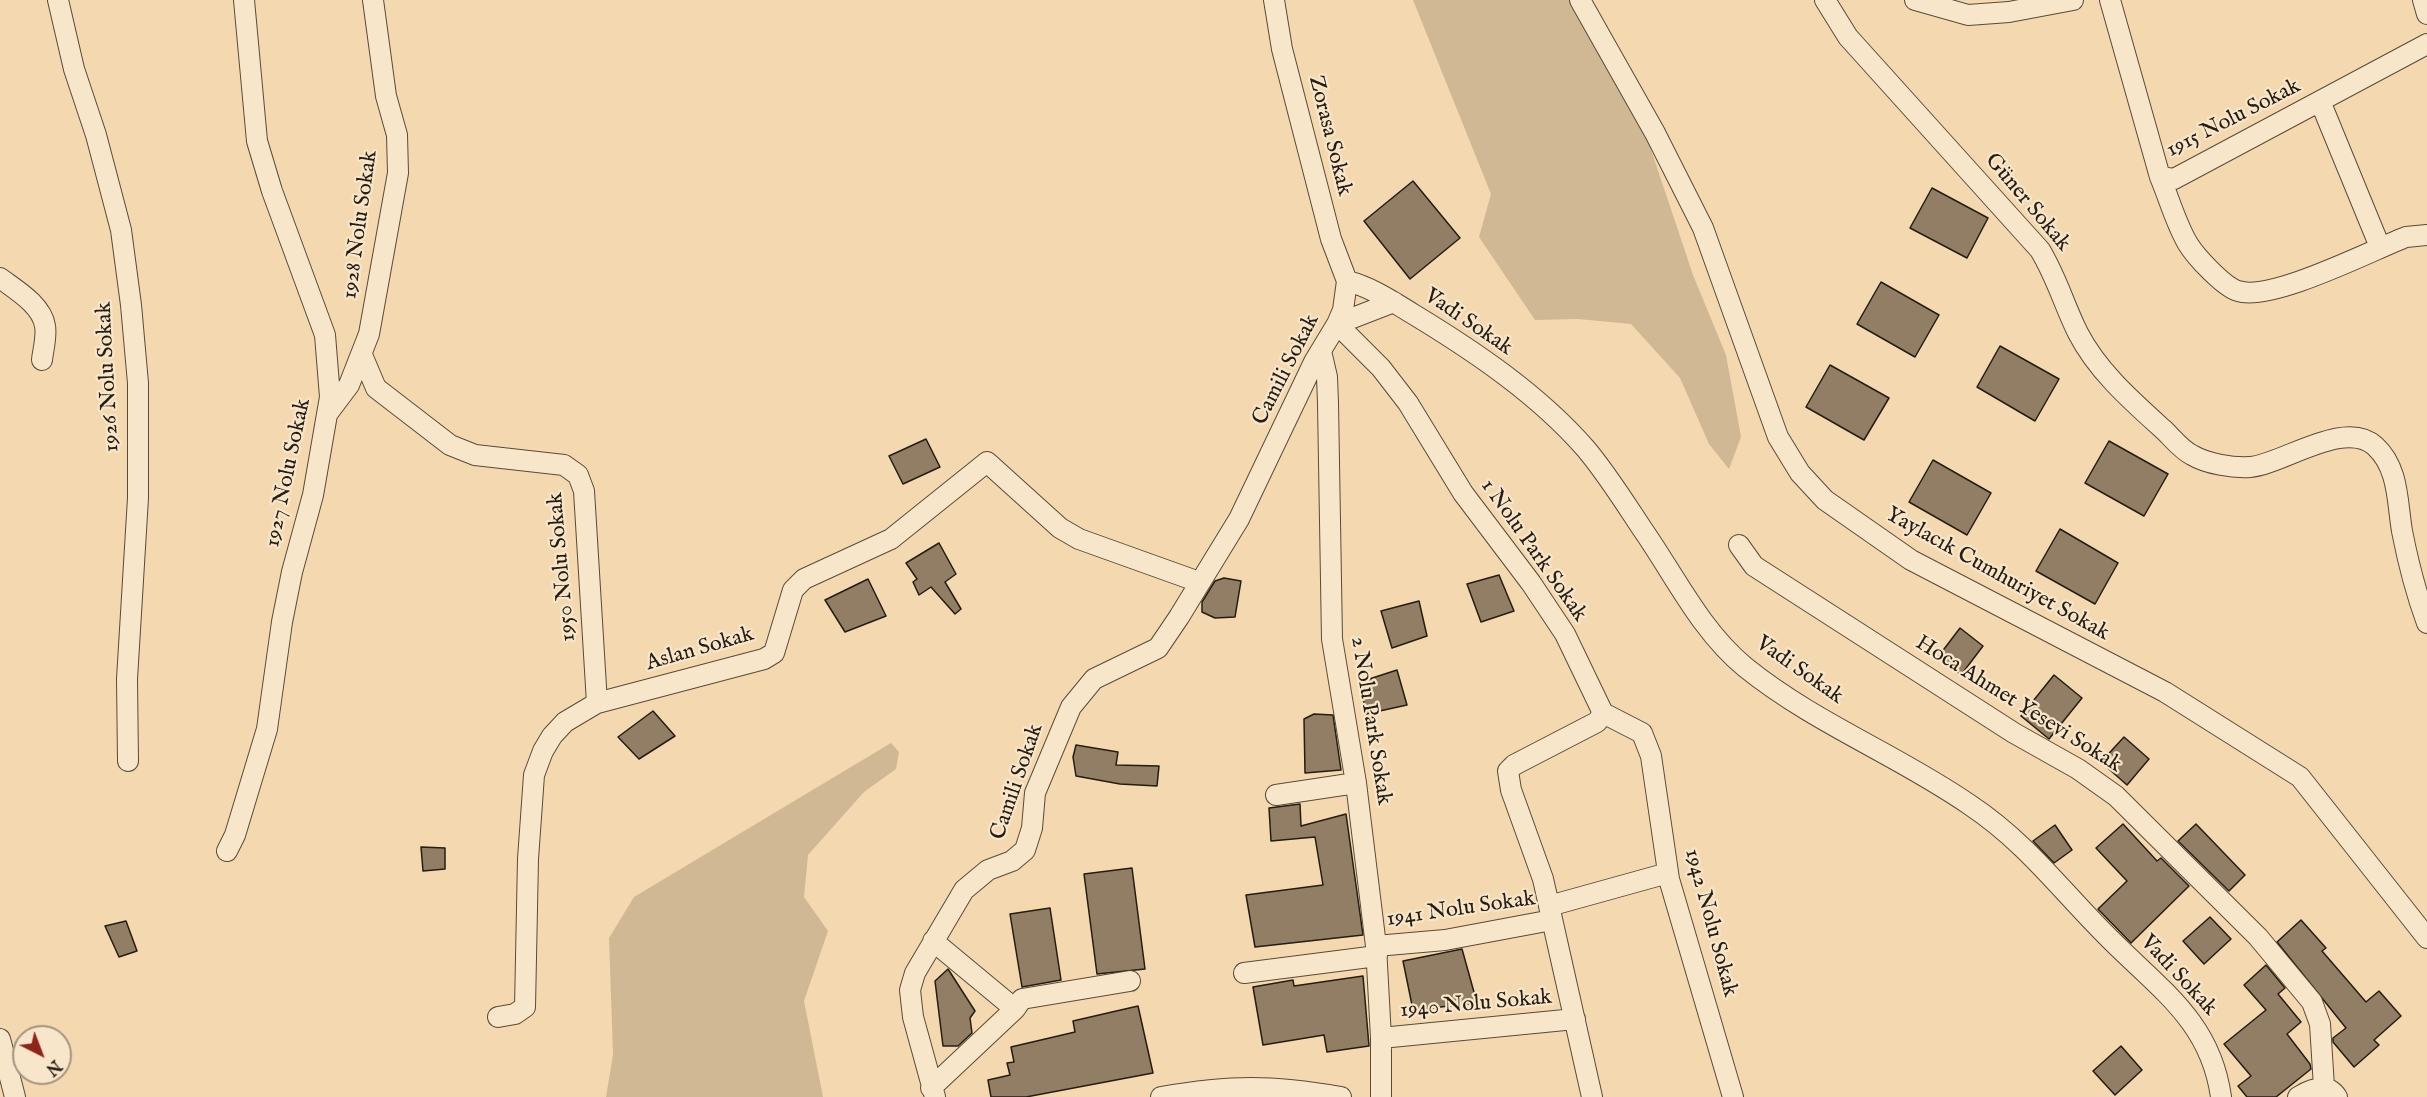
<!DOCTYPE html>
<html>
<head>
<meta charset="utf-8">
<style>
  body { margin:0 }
  #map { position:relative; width:2427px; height:1097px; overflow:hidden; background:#f4d8af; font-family:"IM FELL English",serif }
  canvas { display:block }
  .north { position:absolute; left:12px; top:1025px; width:60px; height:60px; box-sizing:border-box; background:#f8e6cb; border:2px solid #a49581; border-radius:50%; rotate:138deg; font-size:16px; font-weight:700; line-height:24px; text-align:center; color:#251c12 }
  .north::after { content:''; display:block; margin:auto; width:21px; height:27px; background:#8f2418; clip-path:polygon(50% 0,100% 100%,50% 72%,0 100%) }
</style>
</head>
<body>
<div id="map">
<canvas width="2427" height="1097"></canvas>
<div class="north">N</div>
</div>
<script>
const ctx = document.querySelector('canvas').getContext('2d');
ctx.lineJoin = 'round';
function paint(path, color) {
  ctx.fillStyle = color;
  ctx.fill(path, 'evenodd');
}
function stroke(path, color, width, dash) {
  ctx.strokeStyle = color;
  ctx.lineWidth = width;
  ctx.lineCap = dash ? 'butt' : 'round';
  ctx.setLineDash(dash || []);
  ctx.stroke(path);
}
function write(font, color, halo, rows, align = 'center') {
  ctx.font = font + ' "IM FELL English",serif';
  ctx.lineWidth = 4.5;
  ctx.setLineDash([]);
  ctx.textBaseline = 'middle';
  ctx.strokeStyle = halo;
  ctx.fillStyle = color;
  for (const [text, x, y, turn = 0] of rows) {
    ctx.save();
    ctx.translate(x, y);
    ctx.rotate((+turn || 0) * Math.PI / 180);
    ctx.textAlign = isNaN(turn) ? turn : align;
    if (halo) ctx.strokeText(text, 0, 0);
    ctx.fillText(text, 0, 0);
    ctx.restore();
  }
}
paint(new Path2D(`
  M 1413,0 L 1574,0 L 1621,60 L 1693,275 L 1726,355 L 1741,437 L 1729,469 L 1709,444 L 1680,378 L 1631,324 L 1578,319 L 1535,320 L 1479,237 L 1491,194 Z
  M 891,743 L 899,752 L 896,769 L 864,792 L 808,855 L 804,897 L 828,931 L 804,1001 L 823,1097 L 606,1097 L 613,1055 L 609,938 L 634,897 Z`), '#d1b894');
const building = new Path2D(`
  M 1413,181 L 1460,238 L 1410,279 L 1364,221 Z
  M 1932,188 L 1988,218 L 1967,258 L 1910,228 Z
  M 1881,282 L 1939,315 L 1915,357 L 1857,324 Z
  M 2000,346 L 2059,379 L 2035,421 L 1977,387 Z
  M 1830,365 L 1889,398 L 1864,440 L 1806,407 Z
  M 926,439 L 940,467 L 903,484 L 889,456 Z
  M 2109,441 L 2168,474 L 2144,516 L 2085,483 Z
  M 1933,460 L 1991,493 L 1967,535 L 1909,502 Z
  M 2060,529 L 2118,563 L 2095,604 L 2036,571 Z
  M 939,543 L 956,574 L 945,582 L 961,609 L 955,614 L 931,587 L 919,595 L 913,582 L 917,579 L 906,563 Z
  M 1499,575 L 1514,611 L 1481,622 L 1467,584 Z
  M 1224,578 L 1241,581 L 1235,617 L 1215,618 L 1202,612 L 1202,602 L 1215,581 Z
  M 868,579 L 886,616 L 845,632 L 825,600 Z
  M 1419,601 L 1427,636 L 1392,648 L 1381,611 Z
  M 1960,628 L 1983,646 L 1961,675 L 1938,657 Z
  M 1397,670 L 1407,705 L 1366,714 L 1360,682 Z
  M 2054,675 L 2082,698 L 2049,739 L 2021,716 Z
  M 653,711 L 675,736 L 639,759 L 618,737 Z
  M 1314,714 L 1333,715 L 1341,770 L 1305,773 L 1304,719 Z
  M 2124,737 L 2149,759 L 2127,785 L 2101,762 Z
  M 1076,745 L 1118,752 L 1116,765 L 1159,766 L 1157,786 L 1120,784 L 1076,776 L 1073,757 Z
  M 1300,804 L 1301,826 L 1346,814 L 1363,935 L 1255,947 L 1246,895 L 1323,885 L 1315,837 L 1271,841 L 1269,808 Z
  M 2123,824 L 2157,861 L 2161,858 L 2189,886 L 2131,943 L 2098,909 L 2127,881 L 2096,848 Z
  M 2196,824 L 2245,875 L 2229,891 L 2178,841 Z
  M 2055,825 L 2072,850 L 2054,863 L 2033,841 Z
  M 421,847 L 445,848 L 445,869 L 423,871 Z
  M 1132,868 L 1145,969 L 1097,974 L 1084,874 Z
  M 1050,908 L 1061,980 L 1022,987 L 1010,914 Z
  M 2210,917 L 2231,939 L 2204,964 L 2183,941 Z
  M 2301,920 L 2326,948 L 2322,951 L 2366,1002 L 2379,991 L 2401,1016 L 2374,1040 L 2379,1045 L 2354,1067 L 2333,1042 L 2333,1038 L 2346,1028 L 2277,942 Z
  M 126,921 L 137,951 L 119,957 L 105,926 Z
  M 1462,949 L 1477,1003 L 1413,1010 L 1403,961 Z
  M 2266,965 L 2285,988 L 2278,994 L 2301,1022 L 2287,1034 L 2310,1064 L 2311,1069 L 2276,1097 L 2247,1097 L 2238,1086 L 2251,1076 L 2224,1044 L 2266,1010 L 2244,985 Z
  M 948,969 L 975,1011 L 970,1018 L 972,1033 L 958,1046 L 943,1046 L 935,981 Z
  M 1363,976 L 1369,1046 L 1327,1052 L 1324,1035 L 1263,1045 L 1253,987 L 1293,980 L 1294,986 Z
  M 1138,1006 L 1153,1073 L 1026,1097 L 991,1097 L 988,1080 L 1010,1075 L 1007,1063 L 1014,1062 L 1011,1047 L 1075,1032 L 1073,1021 Z
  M 2121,1046 L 2142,1070 L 2115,1095 L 2093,1071 Z`);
paint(building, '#917e64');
stroke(building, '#251c12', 1.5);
const minor = new Path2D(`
  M 58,0 L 74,69 L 96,135 L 121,230 L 131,305 L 138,383 L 138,498 L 127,679 L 128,761
  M 1580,0 L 1655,133 L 1703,228 L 1778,437 L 1800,473 L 1825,500 L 1911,560 L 2165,692 L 2300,777 L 2427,938
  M 1825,0 L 1848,37 L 2040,250 C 2057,278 2064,305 2078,333 C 2098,372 2133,402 2165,431 C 2173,439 2182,450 2192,455 C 2207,464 2233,468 2250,467 C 2281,465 2345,418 2375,446 C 2399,468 2397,501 2402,531 C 2408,562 2416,593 2427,623
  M 1915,0 L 1968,15 L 2009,12 L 2073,0
  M 2110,0 L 2160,177 L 2174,179 L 2427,44
  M 2423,0 L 2427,14
  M 2320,101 L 2380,247
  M 2160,177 C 2169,198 2176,224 2188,244 C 2196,257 2224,287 2238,291 C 2271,302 2370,251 2406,237 L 2427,235
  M 0,278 C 16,290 42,305 45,326 C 47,336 43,350 42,360
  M 1347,281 C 1371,287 1392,301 1413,314 C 1474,351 1538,394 1586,449 C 1607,474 1625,503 1643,530 C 1675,576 1701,631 1745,667 C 1814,723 1898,755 1970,805 C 2030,845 2065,896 2116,945 C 2165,993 2211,1025 2221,1097
  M 1394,302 L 1337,324 L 1381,368 L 1408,403 L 1463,493 L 1531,583 L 1565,634 L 1603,713 L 1597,722 L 1514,765 L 1508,771 L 1511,790 L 1543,879 L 1592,1097
  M 1321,351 L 1327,377 L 1328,403 L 1332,639 L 1356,783 L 1376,946 L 1381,1038 L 1381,1097
  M 362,355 L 376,388 L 450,445 L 475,455 L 564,465 L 578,475 L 584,491 L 597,703
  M 328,413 L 349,385 L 369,334 L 398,173 L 397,135 L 386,96 L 373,0
  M 1739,545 L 1754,566 L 2014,733 L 2078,769 L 2116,796 L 2258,937 L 2312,1002 L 2320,1024 L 2324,1087
  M 1603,713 L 1642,733 L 1651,756 L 1669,879 L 1733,1097
  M 1276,795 L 1356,783
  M 227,851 L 235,835 L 267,729 L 282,622 L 292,572 L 313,495 L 330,397 L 325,335 L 272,191 L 257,141 L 244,0
  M 1549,906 L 1668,873
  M 1376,946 L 1445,940 L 1552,920
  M 1244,973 L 1377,956
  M 1015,1009 L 1022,999 L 1130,981
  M 498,1017 L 515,1014 L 525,1007 L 528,859 L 534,775 L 543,751 L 552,736 L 565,722 L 597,703 L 764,659 L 774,653 L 793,590 L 804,579 L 891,539 L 987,462 L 1060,528 L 1079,539 L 1199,582
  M 1381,1038 L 1575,1019
  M 0,1039 L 15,1097
  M 931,1088 L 1015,1009 L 933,941
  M 935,1097 L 913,1017 L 910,990 L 915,973 L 964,890 L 988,870 L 1012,861 L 1025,850 L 1032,828 L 1035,793 L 1071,707 L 1094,679 L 1158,648 L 1179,617 L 1239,519 L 1314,362 L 1337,324 L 1343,310 L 1347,281 L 1331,239 L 1282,49 L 1274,0
  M 1161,1097 C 1231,1085 1271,1085 1341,1097
  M 2298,1097 C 2311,1089 2327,1082 2337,1097`);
stroke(minor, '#594b39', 22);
stroke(minor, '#f8e6cb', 20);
write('22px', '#251c12', '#f8e6cb', [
  ["1915 Nolu Sokak",2234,119,-27],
  ["Zorasa Sokak",1329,136,76],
  ["Güner Sokak",2027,203,50],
  ["1928 Nolu Sokak",361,225,-82],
  ["Vadi Sokak",1468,323,34],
  ["Camili Sokak",1287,370,-63],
  ["1926 Nolu Sokak",109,377,-93],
  ["1927 Nolu Sokak",289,473,-78],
  ["1 Nolu Park Sokak",1533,551,55],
  ["1950 Nolu Sokak",563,567,-95],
  ["Yaylacık Cumhuriyet Sokak",1997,575,29],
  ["Aslan Sokak",700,650,-16],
  ["Vadi Sokak",1799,671,35],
  ["Hoca Ahmet Yesevi Sokak",2018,705,32],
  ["2 Nolu Park Sokak",1370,721,81],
  ["Camili Sokak",1018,782,-71],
  ["1941 Nolu Sokak",1461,910,-8],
  ["1942 Nolu Sokak",1710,923,75],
  ["Vadi Sokak",2178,976,47],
  ["1940 Nolu Sokak",1476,1005,-5]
]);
</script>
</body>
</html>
